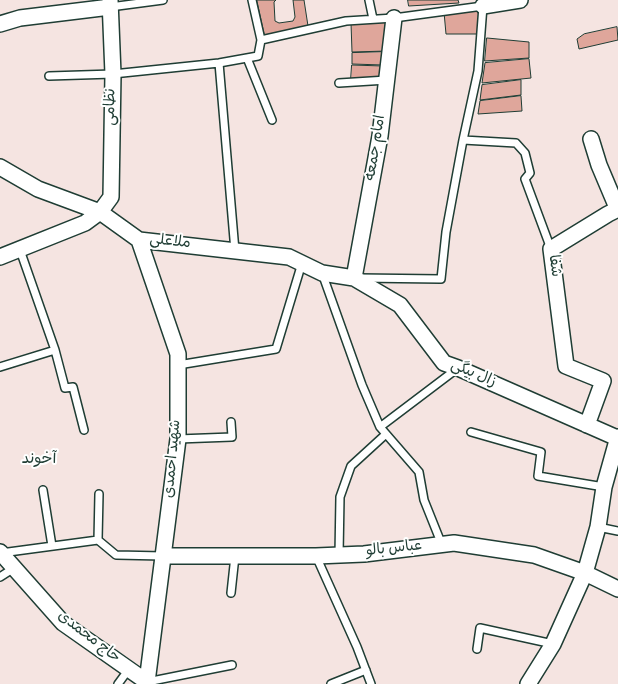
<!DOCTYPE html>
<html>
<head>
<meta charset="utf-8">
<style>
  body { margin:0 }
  canvas { display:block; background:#f5e4e1 }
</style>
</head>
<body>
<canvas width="618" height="684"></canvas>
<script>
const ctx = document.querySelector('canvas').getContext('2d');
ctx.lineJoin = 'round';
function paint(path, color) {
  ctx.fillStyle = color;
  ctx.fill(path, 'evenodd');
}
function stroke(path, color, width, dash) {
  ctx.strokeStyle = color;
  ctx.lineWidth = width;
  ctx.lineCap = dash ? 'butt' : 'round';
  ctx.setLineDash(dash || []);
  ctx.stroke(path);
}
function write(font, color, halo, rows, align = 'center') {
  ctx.font = font + ' Dekko,"Playpen Sans Arabic",sans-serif';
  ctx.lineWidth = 4;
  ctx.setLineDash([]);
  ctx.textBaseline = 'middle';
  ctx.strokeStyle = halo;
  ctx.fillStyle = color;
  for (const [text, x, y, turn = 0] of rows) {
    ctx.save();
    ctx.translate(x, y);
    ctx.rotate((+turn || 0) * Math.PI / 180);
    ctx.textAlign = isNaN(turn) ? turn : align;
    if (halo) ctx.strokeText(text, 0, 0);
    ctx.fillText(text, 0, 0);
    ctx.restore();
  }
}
const building = new Path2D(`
  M 257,0 L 276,0 L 274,2 L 275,21 L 279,23 L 293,21 L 295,17 L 293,0 L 304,0 L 308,26 L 265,36 Z
  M 408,0 L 458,0 L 459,3 L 409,6 Z
  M 479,10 L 479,34 L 446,34 L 444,12 Z
  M 389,21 L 387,51 L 352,52 L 351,23 Z
  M 617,27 L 618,40 L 579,49 L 577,39 L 584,34 Z
  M 487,38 L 529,42 L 529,58 L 485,61 Z
  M 384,52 L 383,65 L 352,64 L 352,53 Z
  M 529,59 L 531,78 L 482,83 L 485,63 Z
  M 352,65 L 383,66 L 385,78 L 351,79 Z
  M 521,80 L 521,95 L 480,100 L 482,85 Z
  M 521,96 L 522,111 L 478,114 L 480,101 Z`);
paint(building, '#dfa69b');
stroke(building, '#1f3d34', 1);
const service = new Path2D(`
  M 369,0 L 373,19
  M 110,7 L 163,0
  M 261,40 L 346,21 L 394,18 L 483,6
  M 247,58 L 272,120
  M 219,63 L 235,251
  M 49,76 L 113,74 L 219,63 L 258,56 L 261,40 L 252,0
  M 339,83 L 387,80
  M 463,140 L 516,143 L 525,153 L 530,173 L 525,179 L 551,249
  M 20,250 L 55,350 L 65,388 L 73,387 L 84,430
  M 322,273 L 362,385 L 380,427 L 419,472 L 424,500 L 442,545
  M 359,278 L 441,279 L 446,232 L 463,140 L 478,71 L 483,6
  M 178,365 L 276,349 L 302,263
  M 0,367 L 55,350
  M 380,427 L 458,368
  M 471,432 L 541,452 L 538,476 L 604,487
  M 178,439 L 232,437 L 231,422
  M 43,490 L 52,546
  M 598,527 L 618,531
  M 98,540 L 99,494
  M 1,553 L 98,540 L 116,555 L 163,556
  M 339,555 L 340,497 L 351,466 L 386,434
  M 316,556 L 357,647 L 371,684
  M 0,577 L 14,568
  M 231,593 L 235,556
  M 477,649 L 480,628 L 553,644
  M 147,682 L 232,665
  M 118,684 L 129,669
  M 331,684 L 366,670`);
const minor = new Path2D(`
  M 483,6 L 520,0
  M 0,24 L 20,18 L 110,7
  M 591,139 L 599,165 L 618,210
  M 0,167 L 38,189 L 100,212 L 139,240 L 289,257 L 322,273 L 354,278 L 400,305 L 444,363 L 458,368 L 617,438
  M 139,240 L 178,354 L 178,439 L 147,682
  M 0,257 L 85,223 L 100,212 L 111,197 L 113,74 L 110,0
  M 354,278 L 380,136 L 394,18
  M 587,425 L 603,381 L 566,366 L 551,249 L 608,214 L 618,209
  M 0,552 L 63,623 L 147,682 L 148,684
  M 163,556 L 316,556 L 364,554 L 454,543 L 534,555 L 585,573 L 618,589
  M 528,684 L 553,644 L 585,573 L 598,527 L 604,487 L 618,437`);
stroke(service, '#1f3d34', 10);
stroke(minor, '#1f3d34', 18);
stroke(service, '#fff', 7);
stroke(minor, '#fff', 15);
write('15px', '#1f3d34', '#fff', [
  ["نظامی",112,107,-89],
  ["امام جمعه",377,148,-81],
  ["ملاعلی",170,243,6],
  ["شفا",553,266,83],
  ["زال بیگی",473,375,23],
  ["شهید احمدی",174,459,-85],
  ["عباس بالو",394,550,-6],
  ["حاج محمدی",88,638,38]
]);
write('16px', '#1f3d34', '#fff', [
  ["آخوند",39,461]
]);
</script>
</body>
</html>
